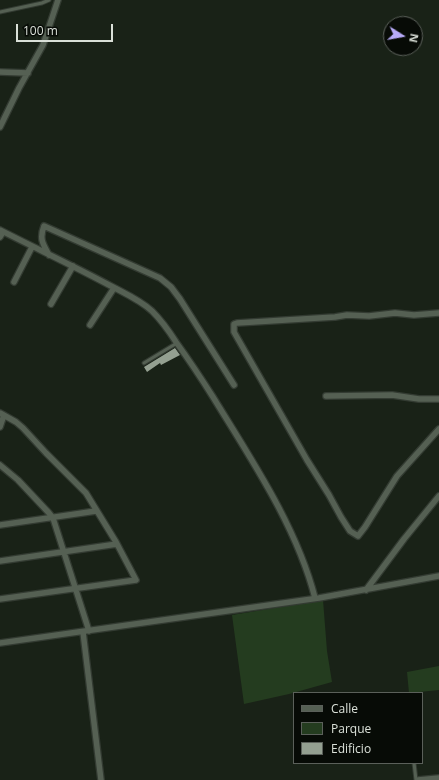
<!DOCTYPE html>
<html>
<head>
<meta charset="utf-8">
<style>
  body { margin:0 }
  #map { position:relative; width:439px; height:780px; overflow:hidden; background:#192217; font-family:"Open Sans",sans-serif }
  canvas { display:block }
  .legend { position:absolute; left:293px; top:692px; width:130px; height:72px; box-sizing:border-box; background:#070b06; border:1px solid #5b605a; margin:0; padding:5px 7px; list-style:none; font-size:12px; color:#dae0d8 }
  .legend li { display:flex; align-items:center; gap:8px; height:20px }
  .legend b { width:20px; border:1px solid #5b605a }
  .north { position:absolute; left:383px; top:16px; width:40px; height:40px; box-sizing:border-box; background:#070b06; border:1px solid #5b605a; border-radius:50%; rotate:101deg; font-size:11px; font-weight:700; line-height:16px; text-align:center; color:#dae0d8 }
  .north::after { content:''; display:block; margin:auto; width:14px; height:18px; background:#b7abf8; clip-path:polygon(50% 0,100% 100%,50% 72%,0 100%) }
  .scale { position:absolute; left:16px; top:24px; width:97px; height:18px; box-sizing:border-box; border:2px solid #dae0d8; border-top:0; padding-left:5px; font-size:12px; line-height:14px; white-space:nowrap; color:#dae0d8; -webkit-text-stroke:3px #070b06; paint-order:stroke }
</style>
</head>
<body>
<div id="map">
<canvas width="439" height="780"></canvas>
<ul class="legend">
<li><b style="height:5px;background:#556053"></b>Calle</li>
<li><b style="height:11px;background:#243c1f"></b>Parque</li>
<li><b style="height:11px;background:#94a091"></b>Edificio</li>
</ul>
<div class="north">N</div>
<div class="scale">100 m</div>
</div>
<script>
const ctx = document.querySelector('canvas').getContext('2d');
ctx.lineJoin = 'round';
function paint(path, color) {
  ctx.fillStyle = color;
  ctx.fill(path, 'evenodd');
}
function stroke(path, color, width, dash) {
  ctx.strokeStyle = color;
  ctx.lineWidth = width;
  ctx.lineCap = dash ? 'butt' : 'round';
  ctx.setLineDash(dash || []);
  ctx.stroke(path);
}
paint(new Path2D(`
  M 323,600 L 327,651 L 332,682 L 289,694 L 244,704 L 232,615 Z
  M 439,666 L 439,690 L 409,693 L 407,672 Z`), '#243c1f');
paint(new Path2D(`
  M 175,348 L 180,355 L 161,365 L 160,363 L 147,372 L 144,367 Z`), '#94a091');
const lane = new Path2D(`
  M 0,12 L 42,3 L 49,0
  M 144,363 L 177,343
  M 414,763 L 416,780`);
const street = new Path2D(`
  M 0,72 L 28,73
  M 0,127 L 19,88 L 43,45 L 58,0
  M 0,230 C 37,249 74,266 111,286 C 124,293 140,300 152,311 C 161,320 169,331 176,342 C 189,360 201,378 213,397 C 251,459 297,527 315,598
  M 0,237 L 3,232
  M 49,255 C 43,244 39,239 44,226 L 160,278 L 171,287 L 180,299 L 234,385
  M 14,282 L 32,247
  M 51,304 L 73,266
  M 439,313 L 414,315 L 395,313 L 369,316 L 347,315 L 335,317 L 237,323 L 234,324 L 234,332 L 307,460 L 329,495 L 341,517 L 350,531 L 358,536 L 365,527 L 397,476 L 439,429
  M 90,325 L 114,288
  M 326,396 L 392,395 L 419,399 L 439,399
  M 0,413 L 16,422 L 23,428 L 46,453 L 86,493 L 116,542 L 136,580 L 0,599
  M 0,427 L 4,415
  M 0,465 L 18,480 L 49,513 L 53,518 L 89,631
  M 0,525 L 96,511
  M 0,561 L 117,544
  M 366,590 L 404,539 L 439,496
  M 83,632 L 101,780
  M 0,643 L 319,598 L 439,576
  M 418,780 L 439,778`);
stroke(lane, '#333b32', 5);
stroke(street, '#333b32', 8);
stroke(lane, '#556053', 3);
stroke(street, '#556053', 5.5);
</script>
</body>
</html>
